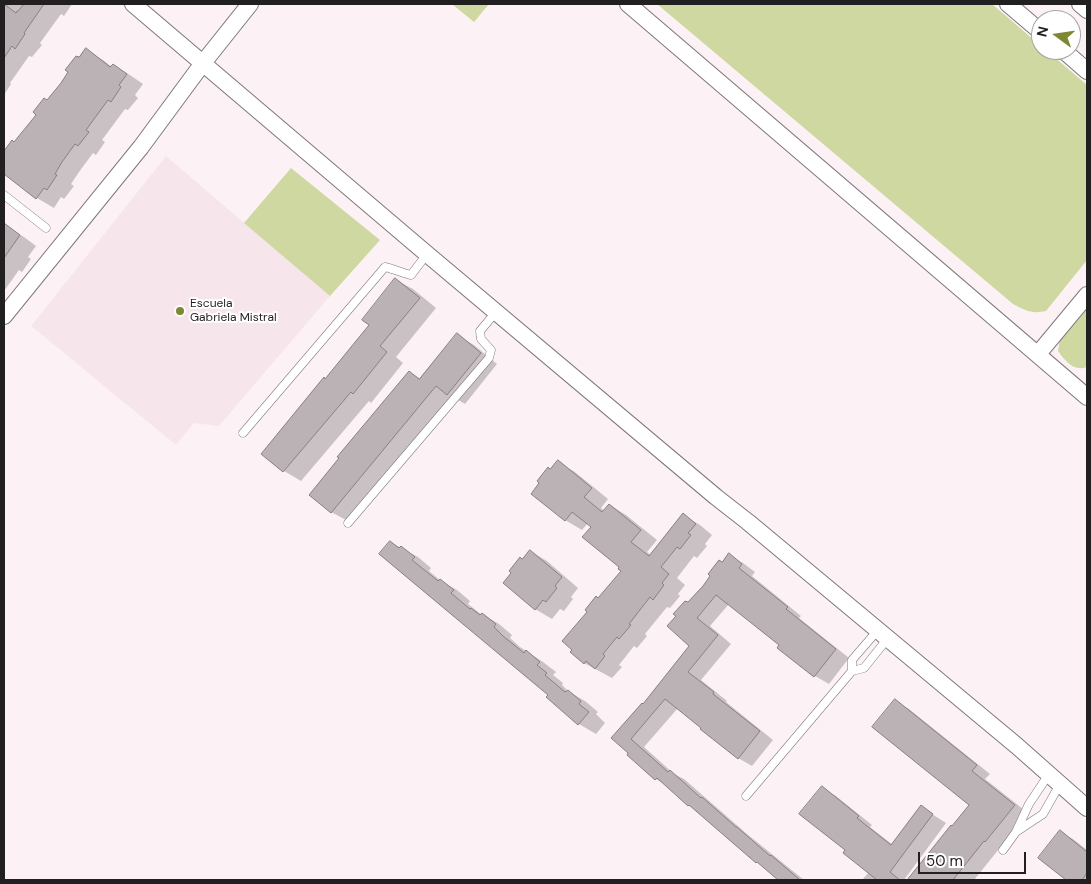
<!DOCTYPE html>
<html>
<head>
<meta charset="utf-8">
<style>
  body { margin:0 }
  #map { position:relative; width:1091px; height:884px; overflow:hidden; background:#fcf2f6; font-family:"DM Sans",sans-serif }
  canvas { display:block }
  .frame { position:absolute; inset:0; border:5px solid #221f20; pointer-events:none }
  .north { position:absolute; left:1031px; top:10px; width:50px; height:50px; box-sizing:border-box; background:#fff; border:1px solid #a7a5a6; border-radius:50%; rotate:284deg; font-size:14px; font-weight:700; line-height:20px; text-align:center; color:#221f20 }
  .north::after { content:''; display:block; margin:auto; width:18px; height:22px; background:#7d8734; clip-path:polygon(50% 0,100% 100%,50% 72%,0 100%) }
  .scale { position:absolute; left:918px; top:852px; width:108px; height:22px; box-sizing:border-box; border:2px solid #221f20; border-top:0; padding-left:6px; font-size:15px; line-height:18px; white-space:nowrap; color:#221f20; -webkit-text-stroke:4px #fff; paint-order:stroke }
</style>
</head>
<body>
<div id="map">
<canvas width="1091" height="884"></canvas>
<div class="frame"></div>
<div class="north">N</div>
<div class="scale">50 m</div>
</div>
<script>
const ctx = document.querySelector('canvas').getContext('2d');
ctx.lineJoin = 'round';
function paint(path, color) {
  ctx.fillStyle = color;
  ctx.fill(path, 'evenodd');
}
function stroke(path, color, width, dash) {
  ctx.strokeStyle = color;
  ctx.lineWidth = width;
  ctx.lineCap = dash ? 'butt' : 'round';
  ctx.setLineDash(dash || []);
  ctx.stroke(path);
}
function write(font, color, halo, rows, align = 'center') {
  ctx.font = font + ' "DM Sans",sans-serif';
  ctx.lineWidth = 4;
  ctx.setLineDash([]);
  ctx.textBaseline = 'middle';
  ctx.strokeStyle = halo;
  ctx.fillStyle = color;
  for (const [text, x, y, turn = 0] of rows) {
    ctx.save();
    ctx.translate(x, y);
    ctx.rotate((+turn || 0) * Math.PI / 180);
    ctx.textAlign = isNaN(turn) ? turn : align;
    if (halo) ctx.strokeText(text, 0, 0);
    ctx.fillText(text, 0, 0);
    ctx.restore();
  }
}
paint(new Path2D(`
  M 166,156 L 330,296 L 219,426 L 194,423 L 176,445 L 31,326 Z`), '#f7e5ec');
paint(new Path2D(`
  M 452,4 L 489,4 L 474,22 Z
  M 657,4 L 992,4 L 1041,46 L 1041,50 L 1046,50 L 1087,85 L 1087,260 L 1046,311 C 1032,314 1026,311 1013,304 Z
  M 291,168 L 380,240 L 330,296 L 244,223 Z
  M 1087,303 L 1087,367 C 1074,372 1065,361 1058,351 L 1060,338 Z`), '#ced8a0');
paint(new Path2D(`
  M 4,4 L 72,4 L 64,16 L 61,14 L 40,43 L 42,45 L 32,57 L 29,56 L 10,83 L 11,84 L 4,95 Z
  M 86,50 L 103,60 L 112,67 L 113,65 L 130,75 L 143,84 L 135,95 L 138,98 L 128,110 L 125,109 L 102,140 L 105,142 L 96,155 L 93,153 L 79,172 L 71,184 L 74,186 L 64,199 L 61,197 L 54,208 L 37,198 L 4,172 L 4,158 L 5,157 L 4,156 L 4,153 L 12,142 L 15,144 Z
  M 4,225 L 24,237 L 36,246 L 28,257 L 31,259 L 22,272 L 19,270 L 4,291 Z
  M 396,280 L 413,289 L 436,308 L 396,357 L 403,363 L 371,403 L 369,401 L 301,481 L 284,471 L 326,380 L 370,325 Z
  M 457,335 L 474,345 L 497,364 L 465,404 L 453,397 L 348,521 L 331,512 L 409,372 L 421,379 Z
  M 558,462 L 575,472 L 608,499 L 601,508 L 605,511 L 610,505 L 626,515 L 657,540 L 647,552 L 651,555 L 683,515 L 700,525 L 712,535 L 705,544 L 707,546 L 697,558 L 694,556 L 677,578 L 685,585 L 678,594 L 680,596 L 670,608 L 667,607 L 645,634 L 647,636 L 637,648 L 634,646 L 619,665 L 622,667 L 612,678 L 584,663 L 599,600 L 622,571 L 621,567 L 592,527 L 588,523 L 582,530 L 565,520 L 551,471 Z
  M 390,542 L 418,557 L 431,568 L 429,571 L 441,581 L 457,590 L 470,601 L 468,604 L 482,615 L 482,614 L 499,624 L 512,635 L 510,638 L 520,647 L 543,662 L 556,672 L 553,675 L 563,683 L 562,685 L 569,692 L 585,701 L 598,712 L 596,714 L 605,723 L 596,734 L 579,724 L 548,697 L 550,695 Z
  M 530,551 L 547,561 L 578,588 L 571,597 L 573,599 L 564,611 L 560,609 L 552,619 L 535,609 L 523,560 Z
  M 729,555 L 743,563 L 755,572 L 752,576 L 801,616 L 799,618 L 849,658 L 829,684 L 815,676 L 778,647 L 780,645 L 729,604 L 710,626 L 731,644 L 701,680 L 727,701 L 726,702 L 773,740 L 752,766 L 738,758 L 678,708 L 644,747 L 674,774 L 684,779 L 747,834 L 804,880 L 780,880 L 763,866 L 756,862 L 666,785 L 656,779 L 630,753 L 613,737 L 644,705 L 691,646 L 688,604 Z
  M 895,701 L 909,709 L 990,774 L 985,779 L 1028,813 L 974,880 L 909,880 L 971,805 Z
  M 822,788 L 836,796 L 872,825 L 870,827 L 893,845 L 921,807 L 946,823 L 904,880 L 862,880 L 869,872 L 847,850 Z
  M 1060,832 L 1073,839 L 1087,850 L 1087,880 L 1068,880 L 1040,858 Z`), '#0003');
const building = new Path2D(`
  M 4,4 L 16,13 L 17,11 L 18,11 L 24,4 L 44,4 L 24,33 L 25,34 L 15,49 L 12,46 L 4,58 Z
  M 86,48 L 110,67 L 113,64 L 127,74 L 119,85 L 121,87 L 111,102 L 108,100 L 86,130 L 89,132 L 78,146 L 75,144 L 62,162 L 55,174 L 57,175 L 47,190 L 44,188 L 36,199 L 4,174 L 4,151 L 12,140 L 14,142 L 36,115 L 33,112 L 44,98 L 47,100 L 61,83 L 68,72 L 65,70 L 76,56 L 79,57 Z
  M 4,223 L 20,235 L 4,258 Z
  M 395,278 L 420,298 L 380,346 L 387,352 L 353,394 L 351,392 L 283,472 L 261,454 L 324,377 L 325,379 L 369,325 L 362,320 Z
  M 457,333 L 481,353 L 447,395 L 436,386 L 331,513 L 309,495 L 339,458 L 337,457 L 409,371 L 419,379 Z
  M 558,460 L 592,488 L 584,497 L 602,512 L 609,504 L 641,530 L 631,542 L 649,556 L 683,513 L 696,524 L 688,533 L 691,535 L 680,549 L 677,547 L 661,567 L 669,574 L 662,583 L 664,585 L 653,600 L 650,597 L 629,624 L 631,625 L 619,639 L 617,637 L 603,654 L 605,656 L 595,669 L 586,661 L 584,664 L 570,652 L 572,650 L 562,641 L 587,612 L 585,610 L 596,596 L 598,598 L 621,571 L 618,569 L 619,567 L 582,537 L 591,527 L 572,512 L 565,521 L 531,494 L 539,483 L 537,481 L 548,467 L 550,469 Z
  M 390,541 L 399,548 L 401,546 L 415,557 L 412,560 L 438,581 L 440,579 L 454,590 L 451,593 L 470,609 L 471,608 L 480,615 L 482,613 L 496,624 L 494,627 L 503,636 L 524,653 L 526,650 L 540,662 L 537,665 L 547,673 L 545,675 L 565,692 L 568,690 L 581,701 L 579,704 L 589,712 L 578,725 L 546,697 L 548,695 L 379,554 Z
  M 530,550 L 562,577 L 555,586 L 557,588 L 546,602 L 543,600 L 535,610 L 503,583 L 511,573 L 509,571 L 520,557 L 522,559 Z
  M 729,553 L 742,564 L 739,568 L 788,607 L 786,609 L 836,649 L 814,677 L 777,648 L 779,645 L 716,595 L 697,618 L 718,635 L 688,672 L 714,692 L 713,694 L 760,731 L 738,759 L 700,729 L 701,728 L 665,699 L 631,739 L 668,772 L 670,770 L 701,798 L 702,797 L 736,827 L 737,827 L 770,856 L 771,855 L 800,880 L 778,880 L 757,862 L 756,863 L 689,805 L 688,806 L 657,778 L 655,780 L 627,755 L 628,753 L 611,738 L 642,703 L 643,704 L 689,646 L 667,626 L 676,616 L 673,614 L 685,601 L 688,602 L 703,586 L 710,576 L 708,574 L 719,560 L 722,562 Z
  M 895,699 L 977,765 L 972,771 L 1015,805 L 985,842 L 984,841 L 953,880 L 907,880 L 951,825 L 952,826 L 969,805 L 872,727 Z
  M 822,786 L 859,816 L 857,818 L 891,845 L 921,805 L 933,814 L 890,872 L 900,880 L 877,880 L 843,853 L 845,850 L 799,814 Z
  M 1060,830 L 1087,852 L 1087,873 L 1082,880 L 1066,880 L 1038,858 Z`);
paint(building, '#bbb2b5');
stroke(building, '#887f83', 1);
const service = new Path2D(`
  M 4,195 L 46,228
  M 243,433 L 385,267 C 394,269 402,273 411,275 L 427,254
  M 348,523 L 489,358 L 491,350 L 481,339 L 480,331 L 496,312
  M 878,630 L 852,660 L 852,671 L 864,668 L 888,638
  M 746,796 L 852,671
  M 1016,832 L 1043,814 L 1060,784
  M 1003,850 L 1016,832 L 1029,804 L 1049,774`);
const minor = new Path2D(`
  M 133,4 L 427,254 L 716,497 L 748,522 L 1017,746 L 1087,808
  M 628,4 L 1087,397
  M 1008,4 L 1041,32
  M 1080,4 L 1087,10
  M 1063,50 L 1087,71
  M 4,316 L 141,147 L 203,63 L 250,4
  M 1038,354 L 1087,295`);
stroke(service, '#7f777a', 9);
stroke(minor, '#7f777a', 18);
stroke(service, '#fff', 8);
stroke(minor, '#fff', 16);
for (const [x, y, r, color] of [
  [180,311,5,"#7d8734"]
]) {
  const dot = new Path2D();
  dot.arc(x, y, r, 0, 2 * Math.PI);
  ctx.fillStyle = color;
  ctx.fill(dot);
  stroke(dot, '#fff', 2);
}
write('12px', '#221f20', '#fff', [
  ["Escuela",190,304],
  ["Gabriela Mistral",190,318]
], 'left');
</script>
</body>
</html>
